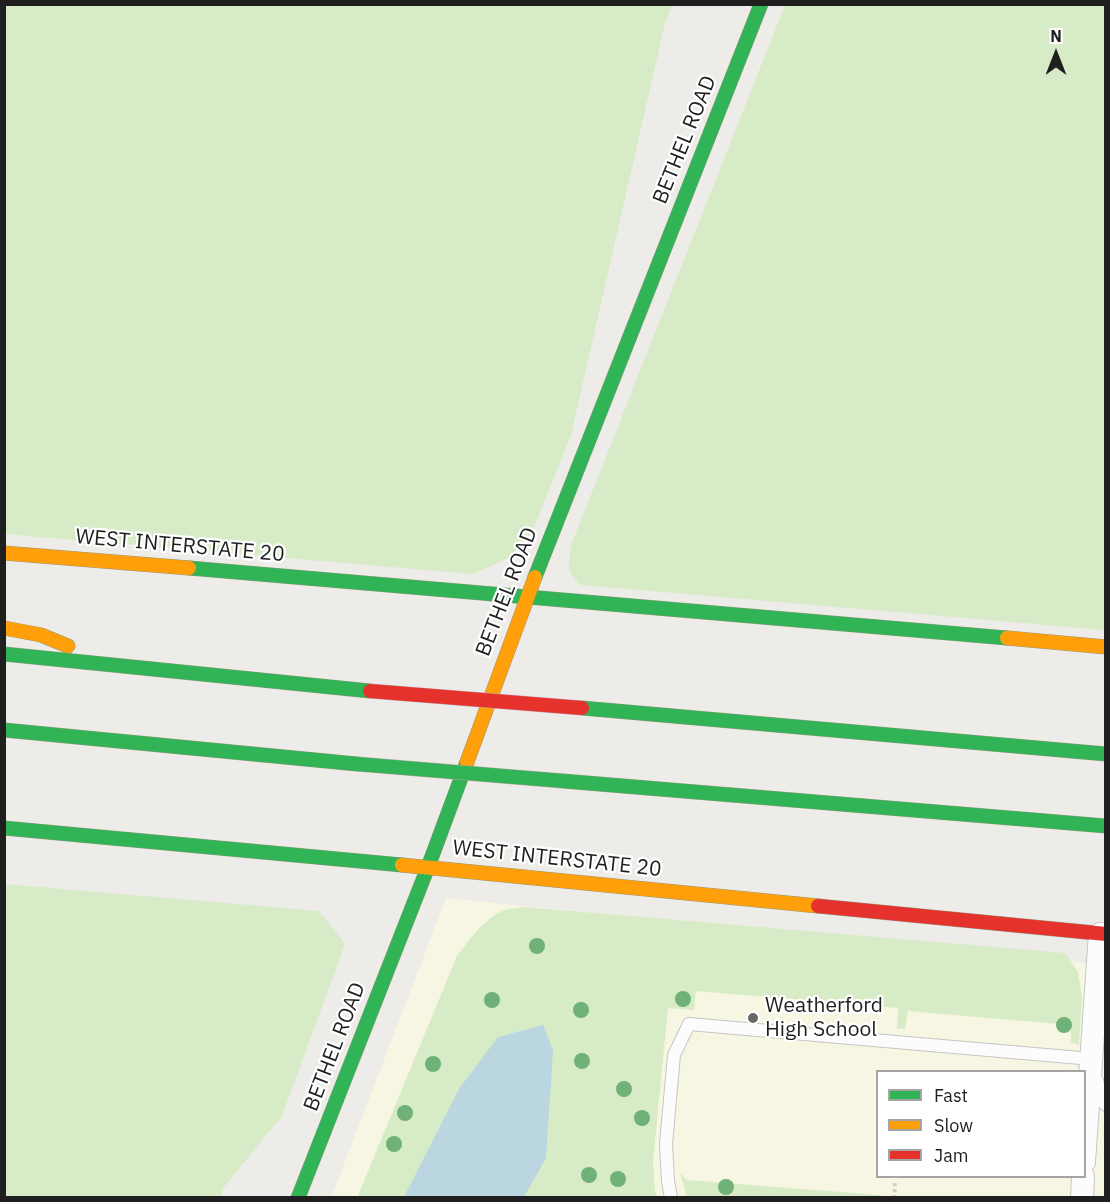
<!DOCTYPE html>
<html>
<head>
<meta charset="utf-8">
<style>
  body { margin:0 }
  #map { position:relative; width:1110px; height:1202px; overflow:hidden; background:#edece8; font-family:"IBM Plex Sans",sans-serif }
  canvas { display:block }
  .frame { position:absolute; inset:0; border:6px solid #1f1f1f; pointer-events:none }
  .legend { position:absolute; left:876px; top:1070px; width:210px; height:108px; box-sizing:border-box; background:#fff; border:2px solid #a5a5a5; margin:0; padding:8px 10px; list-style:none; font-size:18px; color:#1f1f1f }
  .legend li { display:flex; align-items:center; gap:12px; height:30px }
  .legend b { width:30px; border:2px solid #a5a5a5 }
  .north { position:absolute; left:1026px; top:24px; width:60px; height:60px; -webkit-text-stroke:4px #fff; paint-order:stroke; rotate:0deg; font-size:16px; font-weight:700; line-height:24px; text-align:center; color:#1f1f1f }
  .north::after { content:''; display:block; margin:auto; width:21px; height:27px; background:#1f1f1f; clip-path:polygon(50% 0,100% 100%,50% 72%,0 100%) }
</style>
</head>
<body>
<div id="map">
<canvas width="1110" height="1202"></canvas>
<div class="frame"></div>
<ul class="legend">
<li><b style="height:8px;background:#30b455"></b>Fast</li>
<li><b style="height:8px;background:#ff9f0a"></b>Slow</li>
<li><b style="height:8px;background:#e5322d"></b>Jam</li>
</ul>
<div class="north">N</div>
</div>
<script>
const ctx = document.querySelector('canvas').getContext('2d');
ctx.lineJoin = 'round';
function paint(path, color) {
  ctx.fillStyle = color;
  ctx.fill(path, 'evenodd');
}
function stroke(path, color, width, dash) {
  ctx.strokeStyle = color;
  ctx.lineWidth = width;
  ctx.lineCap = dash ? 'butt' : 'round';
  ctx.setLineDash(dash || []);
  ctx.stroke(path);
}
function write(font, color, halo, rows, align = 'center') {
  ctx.font = font + ' "IBM Plex Sans",sans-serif';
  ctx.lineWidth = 4.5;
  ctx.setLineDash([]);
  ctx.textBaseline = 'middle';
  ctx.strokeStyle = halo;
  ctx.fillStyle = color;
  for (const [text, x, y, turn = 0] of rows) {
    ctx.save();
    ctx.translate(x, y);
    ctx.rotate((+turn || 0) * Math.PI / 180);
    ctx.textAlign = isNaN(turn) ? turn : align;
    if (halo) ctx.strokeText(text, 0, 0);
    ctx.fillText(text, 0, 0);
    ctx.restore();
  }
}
paint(new Path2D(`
  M 446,898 L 1105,965 L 1105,1197 L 331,1198 ZM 878,1072 L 1084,1072 L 1084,1176 L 878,1176 Z`), '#f6f6e3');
paint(new Path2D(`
  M 4,5 L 672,5 L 665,23 L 571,435 L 532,532 L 510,557 L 473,574 L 5,534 Z
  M 785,5 L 1105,5 L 1105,630 L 581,585 C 565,572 569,564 571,545 Z
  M 4,884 L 319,911 L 345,944 L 282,1116 L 224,1187 L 220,1197 L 5,1197 Z
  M 524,907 L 1065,953 L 1078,972 L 1082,997 L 1079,1045 L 1071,1042 L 1071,1025 L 908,1011 L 905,1029 L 897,1029 L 898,1008 L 696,991 L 694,1010 L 668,1008 L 653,1162 L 655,1192 L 657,1197 L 357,1198 L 457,956 C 470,939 484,918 505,910 C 511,908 518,908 524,907 Z
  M 680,1173 L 687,1180 L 879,1195 L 880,1197 L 687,1197 Z`), '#d7ebc6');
paint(new Path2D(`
  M 543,1025 L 553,1050 L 546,1158 L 524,1197 L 404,1197 L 459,1089 L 498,1037 Z`), '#bad6e1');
const lane = new Path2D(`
  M 1097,1080 L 1101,1100 L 1106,1105
  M 671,1198 L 668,1181 L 666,1144 L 674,1055 L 689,1024 L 1092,1059 L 1093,1063`);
const street = new Path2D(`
  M 1084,1162 L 1100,934
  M 1082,1198 L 1083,1176`);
const fast = new Path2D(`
  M 189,568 L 1007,638
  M 535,577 L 761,4
  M 4,654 L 370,691
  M 582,708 L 1106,754
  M 4,730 L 357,764
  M 563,781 L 1106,826
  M 4,828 L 402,865
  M 298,1198 L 428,867 L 467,762`);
const slow = new Path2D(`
  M 4,553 L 189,568
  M 4,628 L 41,635 L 68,646
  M 1007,638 L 1106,647
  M 467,762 L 535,577
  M 402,865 L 818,906`);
const jam = new Path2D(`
  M 818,906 L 1106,934`);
stroke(lane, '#c6c6c4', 14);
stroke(street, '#c6c6c4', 24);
stroke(fast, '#94987f', 15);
stroke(slow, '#94987f', 15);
stroke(jam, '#94987f', 15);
stroke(new Path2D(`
  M 894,1198 L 895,1182`), '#d7cac6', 4, [3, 3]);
stroke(lane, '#fcfcfc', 12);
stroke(street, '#fcfcfc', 22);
stroke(fast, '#30b455', 14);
stroke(slow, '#ff9f0a', 14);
stroke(jam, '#e5322d', 14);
const fastBridge = new Path2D(`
  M 357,764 L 563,781`);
const jamBridge = new Path2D(`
  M 370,691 L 582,708`);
stroke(fastBridge, '#c39ea6', 15, []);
stroke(jamBridge, '#c39ea6', 15, []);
stroke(fastBridge, '#30b455', 14);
stroke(jamBridge, '#e5322d', 14);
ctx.fillStyle = '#70b178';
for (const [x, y] of [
  [537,946],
  [683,999],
  [492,1000],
  [581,1010],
  [1064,1025],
  [582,1061],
  [433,1064],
  [624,1089],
  [405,1113],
  [642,1118],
  [394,1144],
  [589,1175],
  [618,1179],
  [726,1187]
]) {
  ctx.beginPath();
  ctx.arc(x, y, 8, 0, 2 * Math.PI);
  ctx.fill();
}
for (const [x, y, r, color] of [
  [753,1018,6,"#676765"]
]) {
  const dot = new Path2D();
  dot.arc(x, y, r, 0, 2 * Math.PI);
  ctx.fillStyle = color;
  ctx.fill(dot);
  stroke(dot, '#fff', 2);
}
write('21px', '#1f1f1f', '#fff', [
  ["BETHEL ROAD",685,140,-68],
  ["WEST INTERSTATE 20",180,546,5],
  ["BETHEL ROAD",507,592,-69],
  ["WEST INTERSTATE 20",557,859,6],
  ["BETHEL ROAD",335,1047,-69]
]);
write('21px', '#1f1f1f', '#fff', [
  ["Weatherford",765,1006],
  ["High School",765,1030]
], 'left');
</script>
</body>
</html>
